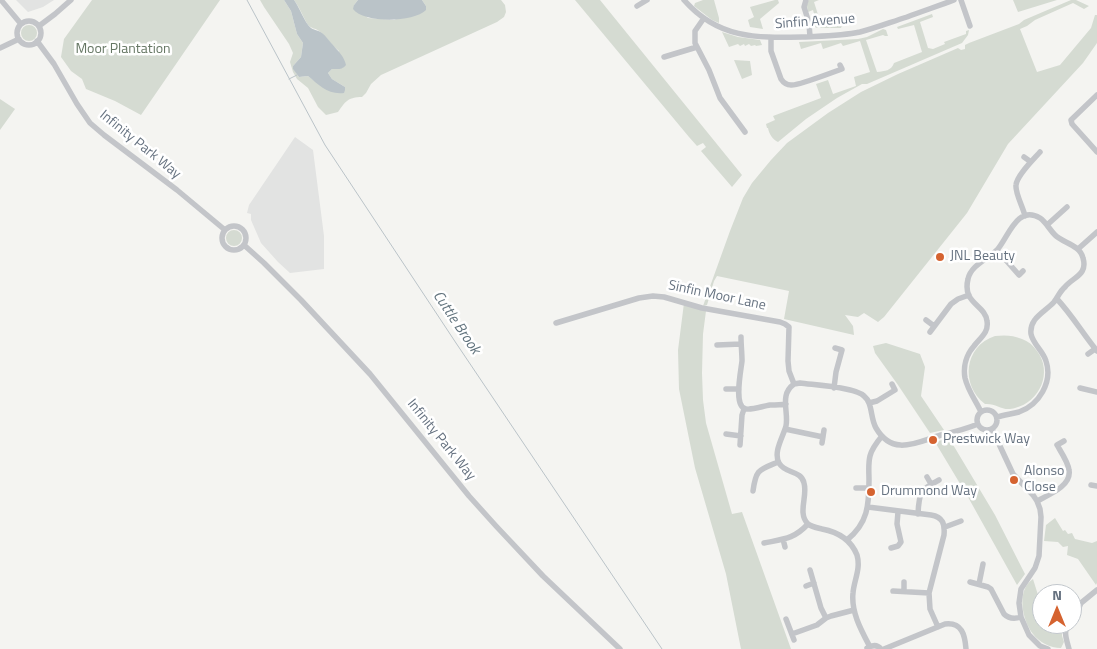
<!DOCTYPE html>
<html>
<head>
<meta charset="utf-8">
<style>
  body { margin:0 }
  #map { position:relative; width:1097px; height:649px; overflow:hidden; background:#f4f4f1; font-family:"Titillium Web",sans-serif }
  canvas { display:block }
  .north { position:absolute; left:1032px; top:584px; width:50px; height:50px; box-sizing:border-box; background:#fff; border:1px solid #c2c7cc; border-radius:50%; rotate:0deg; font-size:14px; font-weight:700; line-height:20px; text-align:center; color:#667280 }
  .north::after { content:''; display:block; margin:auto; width:18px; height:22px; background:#d56330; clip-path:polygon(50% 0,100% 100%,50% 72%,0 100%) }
</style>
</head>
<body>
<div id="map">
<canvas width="1097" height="649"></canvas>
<div class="north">N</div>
</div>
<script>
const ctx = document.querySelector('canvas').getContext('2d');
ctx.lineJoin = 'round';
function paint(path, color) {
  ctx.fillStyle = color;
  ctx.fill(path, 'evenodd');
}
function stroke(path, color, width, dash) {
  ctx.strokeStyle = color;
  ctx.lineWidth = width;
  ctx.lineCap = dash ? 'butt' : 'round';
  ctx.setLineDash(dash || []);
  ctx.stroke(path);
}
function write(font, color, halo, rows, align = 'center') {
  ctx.font = font + ' "Titillium Web",sans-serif';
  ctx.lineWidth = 5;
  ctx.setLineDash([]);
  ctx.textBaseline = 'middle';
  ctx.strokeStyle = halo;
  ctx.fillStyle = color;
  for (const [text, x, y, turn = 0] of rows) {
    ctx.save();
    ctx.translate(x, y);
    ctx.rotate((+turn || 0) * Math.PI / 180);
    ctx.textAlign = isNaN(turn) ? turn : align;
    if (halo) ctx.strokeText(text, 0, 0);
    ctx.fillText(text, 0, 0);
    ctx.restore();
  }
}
paint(new Path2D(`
  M 16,0 L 54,0 L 43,7 L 28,12 Z
  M 295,137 L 313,150 L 324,236 L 324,269 L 290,273 L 278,262 L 261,243 L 251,220 L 251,214 L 247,213 L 249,205 Z`), '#e2e3e2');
paint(new Path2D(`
  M 92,0 L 220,0 L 141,115 L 115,101 L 86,89 L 82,79 L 71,71 L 61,57 L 64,39 Z
  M 260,0 L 284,0 L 291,11 L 297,34 L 303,43 L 301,57 L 293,66 L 293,68 L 299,77 L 308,76 L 316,82 L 345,87 L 332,79 L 328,73 L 332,69 L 338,69 L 339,51 C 331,45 326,36 319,31 C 315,28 312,29 308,25 C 303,17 300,8 294,0 L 358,0 L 354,5 L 368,18 L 394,20 L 426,6 L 422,0 L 501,0 L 505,5 L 506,12 L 504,17 L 497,22 L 381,75 L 371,84 L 366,93 L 362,97 C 348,97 345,102 338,112 L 326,115 L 318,107 L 308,88 L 297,79 L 293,72 L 290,62 L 293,53 L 289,44 L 264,7 Z
  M 575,0 L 600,0 L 742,175 L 732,187 L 701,151 L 706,147 L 703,143 L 697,146 L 689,137 Z
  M 703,0 L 714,0 L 719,18 L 719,23 L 712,20 L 694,6 L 695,3 Z
  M 775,0 L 778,0 L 779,3 L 760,19 L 763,29 L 750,27 L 748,20 L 754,17 L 750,7 Z
  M 809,0 L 819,0 L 814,2 L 821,24 L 840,19 L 842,25 L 841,28 L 817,28 L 813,26 L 812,23 L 816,21 L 813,10 L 808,12 C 807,7 806,3 809,0 Z
  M 1013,0 L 1057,0 L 1018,12 Z
  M 1071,0 L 1076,0 L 1089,6 L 1084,9 L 1073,3 L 1035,20 L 1027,26 L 1020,29 L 1037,72 L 1060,65 L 1091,28 L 1095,15 L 1097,15 L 1097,43 L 1083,63 L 1008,144 L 967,213 L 884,317 L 878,322 L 864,313 L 858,317 L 845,315 L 853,326 L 854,335 L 784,319 L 789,291 L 717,276 L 714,281 L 707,305 L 703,306 L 730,231 L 743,198 L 752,183 L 771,160 L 787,143 L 828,113 L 861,92 L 898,74 L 958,48 L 961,50 L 965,49 L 965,45 L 969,43 L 1019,24 L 1024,20 Z
  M 932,14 L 933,17 L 920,22 L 928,48 L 933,49 L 945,44 L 944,42 L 966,34 L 966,31 L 969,30 L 968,35 L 962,43 L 867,84 L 862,84 L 837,98 L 806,119 L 778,142 C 773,140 769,134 768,128 L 767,128 L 766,124 L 775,120 L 773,116 L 821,98 L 816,84 L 828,80 L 833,94 L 856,86 L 854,77 L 870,72 L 860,41 L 843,46 L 841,43 L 823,49 L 821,43 L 801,49 L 799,42 L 858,39 L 867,37 L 883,29 L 886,30 L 888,36 L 885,36 L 883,35 L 866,40 L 877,72 C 885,71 891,71 894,63 L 922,52 L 914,25 L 898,29 L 897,27 Z
  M21 33a8 8 0 1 1 16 0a8 8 0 1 1-16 0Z
  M 722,32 L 738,37 L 760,40 L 762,45 L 756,46 L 755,45 L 751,46 L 749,44 L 745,46 L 744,44 L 740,46 L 738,44 L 729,47 Z
  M 734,60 L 750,61 L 752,75 L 742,79 Z
  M 0,99 L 15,109 L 0,130 Z
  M226 238a8 8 0 1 1 16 0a8 8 0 1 1-16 0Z
  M 684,303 L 706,311 L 703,334 L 702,373 L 703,400 L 706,423 L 732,514 L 742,512 L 791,649 L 741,649 L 726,574 L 695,468 L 679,389 L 678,350 Z
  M 995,336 C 1004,335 1013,335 1022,339 C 1028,341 1033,345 1037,351 C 1053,372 1040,402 1015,408 C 1002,412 997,403 985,404 C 960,385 964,346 995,336 Z
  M 886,343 L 920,354 L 925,367 L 921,396 L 944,430 L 930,433 L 898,385 L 875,353 L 873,346 Z
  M 949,438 L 995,515 L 1025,574 L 1017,585 L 968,497 L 935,442 Z
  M 1055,518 L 1063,531 L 1065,530 L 1068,534 L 1072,533 L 1075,539 L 1092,543 L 1097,541 L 1097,583 L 1096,585 L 1078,559 L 1067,555 L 1068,546 L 1063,547 L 1058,542 L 1044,541 L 1046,525 Z
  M 1033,579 L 1038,595 L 1042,603 L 1042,624 L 1062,624 L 1062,636 L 1064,642 L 1061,648 C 1050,648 1039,642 1033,634 C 1022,620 1016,590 1033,579 Z`), '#d5dbd2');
paint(new Path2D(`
  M 284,0 L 294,0 C 300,8 304,22 311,28 C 314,30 318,30 322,33 C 326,36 329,41 333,45 C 338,51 344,56 346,65 C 342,70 338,69 332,69 L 328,73 L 332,79 L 345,87 L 345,90 L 344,93 C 328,95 319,85 308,76 L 299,77 L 293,69 L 293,66 L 301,57 L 303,43 L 297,34 L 291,11 Z
  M 358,0 L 422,0 L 426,6 L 426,10 C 413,23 363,23 353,9 L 354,5 Z`), '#bac3c8');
stroke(new Path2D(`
  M 247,0 L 325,145 L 456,343 L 662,649
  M 289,79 L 297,75`), '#bac3c8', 1);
stroke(new Path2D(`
  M 1,0 L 21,24
  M 684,0 C 718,39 756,38 803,37 C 822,36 841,36 860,32 C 876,28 891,22 907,17 C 923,11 938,6 954,0
  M 806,0 L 804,7 L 809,23 L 810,37
  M 961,0 L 970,26
  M 637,6 L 647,0
  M 704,18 L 695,31 L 695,43 L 709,70 L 720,98 L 745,132
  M17 33a12 12 0 1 1 24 0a12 12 0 1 1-24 0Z
  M 39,26 L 55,14 L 71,0
  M 771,38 L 771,51 L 781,79 C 783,82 786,85 791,85 C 798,86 833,72 842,69 L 840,65
  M 37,41 L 54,64 L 77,104 L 90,123 L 104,135 L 177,190 L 225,230
  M 0,48 L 19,39
  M 664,57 L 697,47
  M 1097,95 L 1071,120 L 1072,124 L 1097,152
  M 1024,157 L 1031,162
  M 1025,216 C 1023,207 1015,193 1016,185 C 1017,175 1034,159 1040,152
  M 1047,225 L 1067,207
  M222 238a12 12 0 1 1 24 0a12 12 0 1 1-24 0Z
  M 244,245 L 264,263 L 301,300 L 370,374 L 469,496 L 496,526 L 543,576 L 620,649
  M 1078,249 L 1097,232
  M 997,250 L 1019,275 L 1023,271
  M 1057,299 C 1072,315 1083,334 1097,351
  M 926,320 L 934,326
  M 556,323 L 639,298 L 653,296 L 664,297 L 702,308 L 780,322 L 785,324 L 789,327 L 788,361 L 789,371 L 794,384
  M 930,332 L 951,304 L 958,299 L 969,295
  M 741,337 C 741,345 742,353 742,361 C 741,371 733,407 746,409 C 753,410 763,406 770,405 C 775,405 780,405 786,404
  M 717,345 L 741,344
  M 1088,354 L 1095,349
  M 794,384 C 790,387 787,391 786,396 C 784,406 788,416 786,426 C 783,437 773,452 779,463 C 785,474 801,470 804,483 C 808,496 797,513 808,524 C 812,527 818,528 822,529 C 838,532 851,540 857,555 C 861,569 854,580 853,593 C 851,612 861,630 870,647
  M 794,384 L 800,383 C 814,385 855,387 864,396 C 873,403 870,418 876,428 C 893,457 917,442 941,435 C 954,432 966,429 978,424
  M 834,388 L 836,372 L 842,350 L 835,348
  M 1080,388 L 1097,392
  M 726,389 L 739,389
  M 869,403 L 877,401 L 895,390 L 892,384
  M977 420a10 10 0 1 1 20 0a10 10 0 1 1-20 0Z
  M 981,412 C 976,401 968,391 965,378 C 963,367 966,355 974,346 C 980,338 989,333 987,321 C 985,304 962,304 968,279 C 971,265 988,259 997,250 C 1008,238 1017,204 1040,218 C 1046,222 1049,229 1055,235 C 1063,243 1080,245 1083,258 C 1088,275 1073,277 1065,287 C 1060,291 1058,297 1054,302 C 1045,312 1029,318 1031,334 C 1033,344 1043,351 1046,361 C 1053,382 1039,405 1019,412 C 1011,414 1004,415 997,417
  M 785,429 L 823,437
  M 992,429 L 1013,474 L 1033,495 L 1037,501 L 1040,509 L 1041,517 L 1039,556 L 1035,568 L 1021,589 L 1019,603 L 1021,617 L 1029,635 L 1040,646 L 1048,649
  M 726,434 L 741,436
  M 822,443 L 824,430
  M 740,445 L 742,415 L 744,409
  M 927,477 L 931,484
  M 1091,485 L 1097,486
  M 856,488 L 869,488
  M 753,491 C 756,469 759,470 778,462
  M 1037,501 C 1048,495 1072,486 1069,470 C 1068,462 1061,452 1057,445 L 1064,441
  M 868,507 L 931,515 C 943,517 945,524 944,535 L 929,593 L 930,609 L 938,627
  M 918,514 C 919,492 920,490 939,480
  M 945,527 L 961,521
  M 783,539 L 785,547
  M 847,540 C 868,523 869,505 869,480 C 869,472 868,464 870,456 C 872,448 877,442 882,436
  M 764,543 C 784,539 794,539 808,524
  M 891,548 L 898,546 L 901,542 L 897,524 L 898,512
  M 810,570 L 821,608 L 826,618
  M 970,582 L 988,587 L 991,589 L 1004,614 C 1009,619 1015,619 1021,617
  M 979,584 L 983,564
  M 806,586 L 814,583
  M 893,591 L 929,593
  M 904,591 L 904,582
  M 786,619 L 794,640
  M 1072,620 L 1075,617 L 1081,603 L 1097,590
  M 1068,624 C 1063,632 1067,641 1069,649
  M 792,634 L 817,625 L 826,618 L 831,616 L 854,610
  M 867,648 C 872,645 877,644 881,649
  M 884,649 L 945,624 C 962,622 965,635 966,649`), '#c3c5c9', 5.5);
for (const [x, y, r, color] of [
  [940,257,5,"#d56330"],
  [933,440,5,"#d56330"],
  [1014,480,5,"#d56330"],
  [871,492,5,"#d56330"]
]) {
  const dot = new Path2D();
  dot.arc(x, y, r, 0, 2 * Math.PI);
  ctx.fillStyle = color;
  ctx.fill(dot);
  stroke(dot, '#fff', 2);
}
write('14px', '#667280', '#fff', [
  ["Sinfin Avenue",815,22,-4],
  ["Infinity Park Way",140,145,39],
  ["Sinfin Moor Lane",717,296,12],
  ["Infinity Park Way",441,440,51]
]);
write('14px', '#667764', '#fff', [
  ["Moor Plantation",123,50]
]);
write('14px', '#667280', '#fff', [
  ["JNL Beauty",950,257],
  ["Prestwick Way",943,440],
  ["Alonso",1024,472],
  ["Close",1024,488],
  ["Drummond Way",881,492]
], 'left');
write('italic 15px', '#61737d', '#fff', [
  ["Cuttle Brook",456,323,56]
]);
</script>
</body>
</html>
